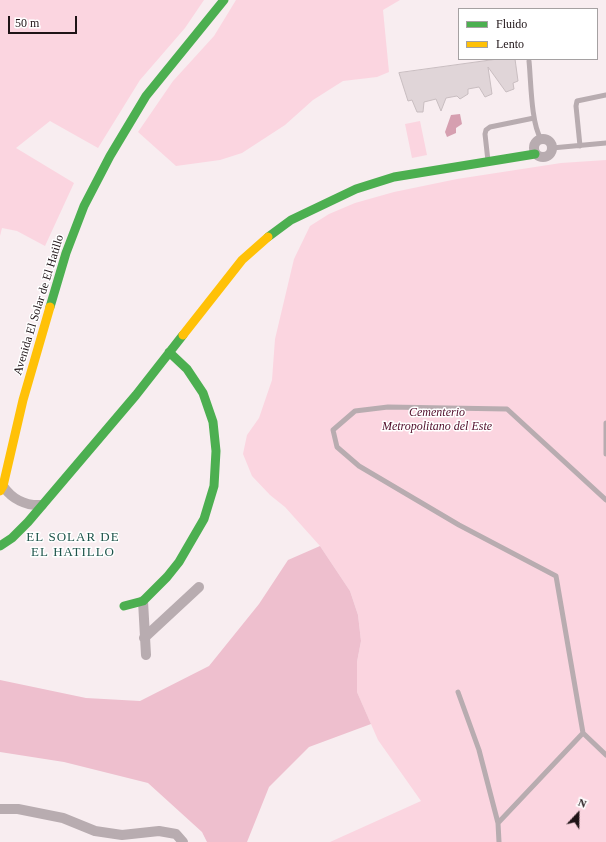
<!DOCTYPE html>
<html>
<head>
<meta charset="utf-8">
<style>
  body { margin:0 }
  #map { position:relative; width:606px; height:842px; overflow:hidden; background:#f8edf0; font-family:"Times New Roman",serif }
  canvas { display:block }
  .legend { position:absolute; left:458px; top:8px; width:140px; height:52px; box-sizing:border-box; background:#fff; border:1px solid #a5a1a2; margin:0; padding:5px 7px; list-style:none; font-size:12px; color:#1e1316 }
  .legend li { display:flex; align-items:center; gap:8px; height:20px }
  .legend b { width:20px; border:1px solid #a5a1a2 }
  .north { position:absolute; left:558px; top:794px; width:40px; height:40px; -webkit-text-stroke:3px #fff; paint-order:stroke; rotate:22deg; font-size:11px; font-weight:700; line-height:16px; text-align:center; color:#1e1316 }
  .north::after { content:''; display:block; margin:auto; width:14px; height:18px; background:#1e1316; clip-path:polygon(50% 0,100% 100%,50% 72%,0 100%) }
  .scale { position:absolute; left:8px; top:16px; width:69px; height:18px; box-sizing:border-box; border:2px solid #1e1316; border-top:0; padding-left:5px; font-size:12px; line-height:14px; white-space:nowrap; color:#1e1316; -webkit-text-stroke:3px #fff; paint-order:stroke }
</style>
</head>
<body>
<div id="map">
<canvas width="606" height="842"></canvas>
<ul class="legend">
<li><b style="height:5px;background:#4caf50"></b>Fluido</li>
<li><b style="height:5px;background:#ffc107"></b>Lento</li>
</ul>
<div class="north">N</div>
<div class="scale">50 m</div>
</div>
<script>
const ctx = document.querySelector('canvas').getContext('2d');
ctx.lineJoin = 'round';
function paint(path, color) {
  ctx.fillStyle = color;
  ctx.fill(path, 'evenodd');
}
function stroke(path, color, width, dash) {
  ctx.strokeStyle = color;
  ctx.lineWidth = width;
  ctx.lineCap = dash ? 'butt' : 'round';
  ctx.setLineDash(dash || []);
  ctx.stroke(path);
}
function write(font, color, halo, rows, align = 'center') {
  ctx.font = font + ' "Times New Roman",serif';
  ctx.lineWidth = 3;
  ctx.setLineDash([]);
  ctx.textBaseline = 'middle';
  ctx.strokeStyle = halo;
  ctx.fillStyle = color;
  for (const [text, x, y, turn = 0] of rows) {
    ctx.save();
    ctx.translate(x, y);
    ctx.rotate((+turn || 0) * Math.PI / 180);
    ctx.textAlign = isNaN(turn) ? turn : align;
    if (halo) ctx.strokeText(text, 0, 0);
    ctx.fillText(text, 0, 0);
    ctx.restore();
  }
}
paint(new Path2D(`
  M 0,0 L 204,0 L 185,28 L 140,80 L 98,148 L 50,121 L 16,148 L 74,183 L 45,246 L 17,231 L 2,228 L 0,236 Z
  M 236,0 L 400,0 L 383,10 L 389,72 L 377,77 L 343,81 L 313,100 L 285,125 L 242,153 L 220,160 L 176,166 L 138,132 L 173,81 L 214,36 Z
  M 420,121 L 427,155 L 412,158 L 405,124 Z
  M 606,160 L 606,842 L 330,842 L 421,801 L 378,740 L 357,692 L 357,662 L 361,641 L 358,615 L 350,591 L 320,546 L 285,507 L 270,495 L 252,476 L 243,454 L 247,435 L 259,418 L 272,380 L 275,339 L 294,259 L 310,226 L 329,214 L 355,203 L 394,192 L 457,179 L 561,163 Z`), '#fbd5e0');
paint(new Path2D(`
  M 320,546 L 350,591 L 358,615 L 361,641 L 357,662 L 357,692 L 371,724 L 309,747 L 269,787 L 247,842 L 207,842 L 202,832 L 148,783 L 64,762 L 0,752 L 0,680 L 86,698 L 140,701 L 209,666 L 259,604 L 288,560 Z`), '#eebfce');
paint(new Path2D(`
  M 460,114 L 462,124 L 456,128 L 456,133 L 447,137 L 445,132 L 451,115 Z`), '#d69fb0');
const building = new Path2D(`
  M 498,59 L 515,59 L 518,81 L 513,83 L 514,89 L 506,92 L 488,67 L 492,94 L 485,97 L 479,87 L 468,89 L 468,94 L 460,99 L 457,96 L 446,98 L 441,111 L 436,99 L 424,102 L 423,112 L 417,112 L 412,100 L 408,101 L 399,73 Z`);
paint(building, '#e0d5d8');
stroke(building, '#c8bdc0', 1);
stroke(new Path2D(`
  M 529,61 C 531,80 531,124 541,139
  M 580,146 L 576,106 L 577,101 L 606,95
  M 552,148 L 606,143
  M 488,161 L 485,134 L 486,130 L 490,127 L 534,118
  M 606,423 L 606,454
  M 458,692 L 479,750 L 498,823 L 583,733 L 556,576 L 459,525 L 359,466 L 337,447 L 333,430 L 355,411 L 388,407 L 507,409 L 606,500
  M 583,733 L 606,755
  M 498,823 L 499,842`), '#b8acb0', 5);
stroke(new Path2D(`
  M534 148a9 9 0 1 1 18 0a9 9 0 1 1-18 0Z
  M 3,486 C 12,499 26,506 42,505
  M 143,601 L 146,655
  M 144,638 L 199,587
  M 0,809 L 18,809 L 63,818 L 95,831 L 122,835 L 159,831 L 176,834 L 183,842`), '#b8acb0', 10);
stroke(new Path2D(`
  M 268,237 L 291,220 L 356,189 L 394,177 L 535,154
  M 50,307 L 66,253 L 84,206 L 110,156 L 146,96 L 224,0
  M 0,546 L 12,538 L 28,522 L 136,395 L 183,335
  M 124,606 L 143,601 L 167,577 L 179,562 L 204,519 L 214,486 L 216,451 L 213,422 L 203,393 L 187,369 L 169,352`), '#4caf50', 9);
stroke(new Path2D(`
  M 183,335 L 242,260 L 268,237
  M 0,491 L 3,486 L 23,400 L 50,307`), '#ffc107', 9);
write('12px', '#1e1316', '#fff', [
  ["Avenida El Solar de El Hatillo",39,305,-73]
]);
write('italic 12px', '#500d2a', '#fff', [
  ["Cementerio",437,413],
  ["Metropolitano del Este",437,427]
]);
ctx.letterSpacing = '1px';
write('13px', '#1d544a', '#fff', [
  ["EL SOLAR DE",73,538],
  ["EL HATILLO",73,553]
]);
ctx.letterSpacing = '0px';
</script>
</body>
</html>
